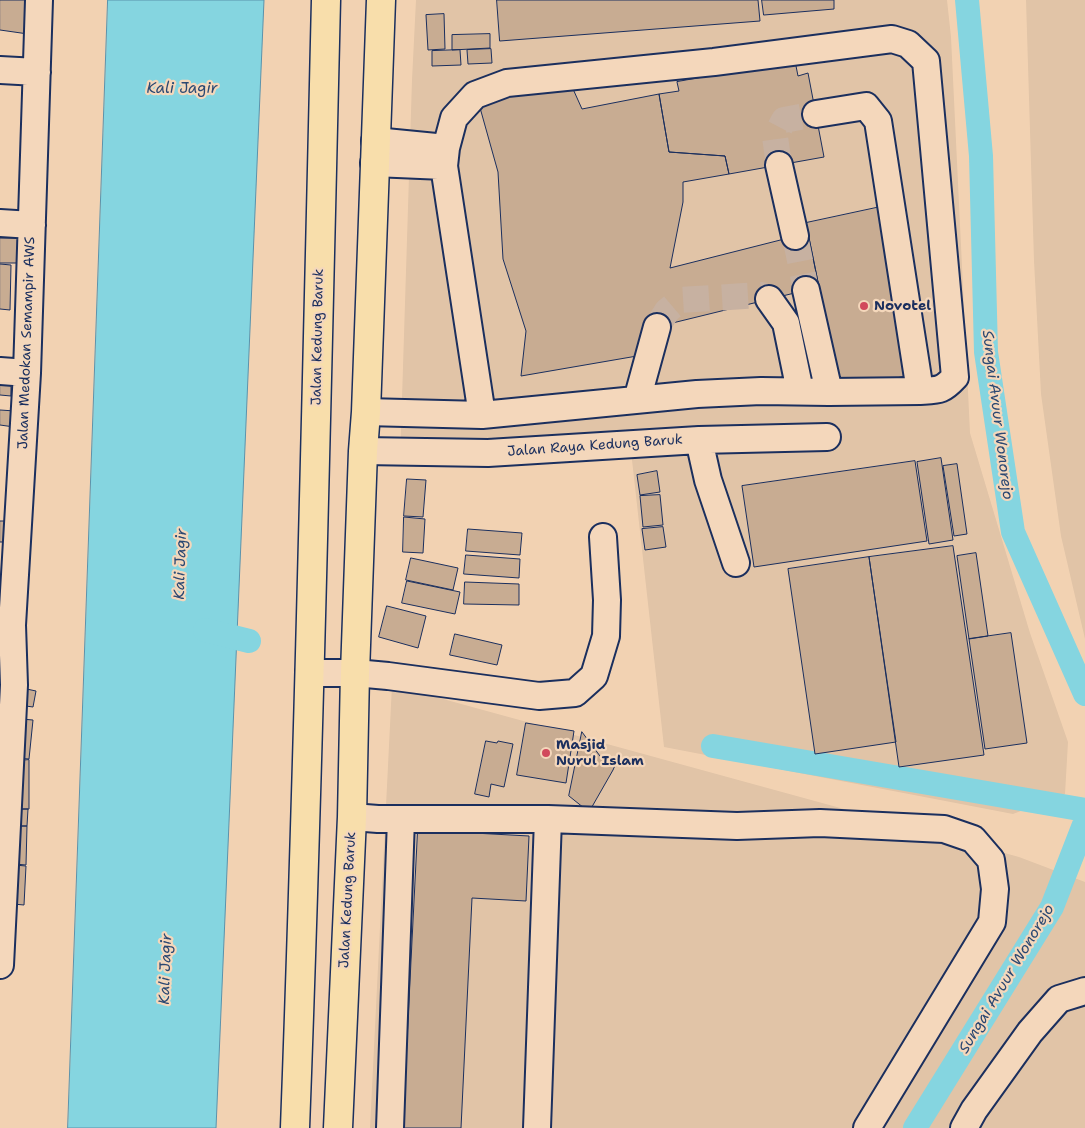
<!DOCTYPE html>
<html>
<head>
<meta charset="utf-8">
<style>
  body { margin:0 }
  canvas { display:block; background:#f2d2b2 }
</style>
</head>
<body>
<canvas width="1085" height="1128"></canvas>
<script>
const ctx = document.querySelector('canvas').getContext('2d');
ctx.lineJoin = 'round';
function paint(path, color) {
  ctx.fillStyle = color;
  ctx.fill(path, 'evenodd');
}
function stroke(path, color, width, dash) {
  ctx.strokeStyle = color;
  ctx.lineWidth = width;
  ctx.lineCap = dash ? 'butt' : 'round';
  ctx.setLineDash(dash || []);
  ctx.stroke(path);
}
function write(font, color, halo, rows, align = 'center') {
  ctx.font = font + ' "Shantell Sans",sans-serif';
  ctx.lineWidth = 4.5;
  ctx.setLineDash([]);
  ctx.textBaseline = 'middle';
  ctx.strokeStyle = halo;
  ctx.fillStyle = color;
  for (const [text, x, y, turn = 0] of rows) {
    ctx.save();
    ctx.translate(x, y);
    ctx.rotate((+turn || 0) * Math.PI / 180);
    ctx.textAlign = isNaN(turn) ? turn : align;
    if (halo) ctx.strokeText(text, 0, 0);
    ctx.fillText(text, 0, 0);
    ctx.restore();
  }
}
paint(new Path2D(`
  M 416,0 L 947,0 L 951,37 L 970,433 L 1030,633 L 1068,742 L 1065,794 L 1013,814 L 664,747 L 631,451 L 400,462 L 412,80 Z
  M 1026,0 L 1085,0 L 1085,639 L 1061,536 L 1041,394 L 1034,261 Z
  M 392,685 L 1019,857 L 1085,882 L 1085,1128 L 370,1128 Z`), '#e1c4a7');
const water = new Path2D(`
  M 108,0 L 264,0 L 216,1128 L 68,1128 Z`);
paint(water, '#85d5e0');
stroke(water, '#5b93ac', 1);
stroke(new Path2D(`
  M 967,0 L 981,156 L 986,352 L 1013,532 L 1085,694
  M 205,630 L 249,641
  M 713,746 L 1085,810
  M 915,1128 L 1052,907 L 1085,822`), '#85d5e0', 24);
const building = new Path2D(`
  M 0,0 L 32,0 L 28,34 L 0,30 Z
  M 497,0 L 758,0 L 760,21 L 500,41 Z
  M 762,0 L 834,0 L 834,9 L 764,15 Z
  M 444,14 L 445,49 L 428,50 L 426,15 Z
  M 490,34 L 490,48 L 452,50 L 452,35 Z
  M 491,49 L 492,63 L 468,64 L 467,50 Z
  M 460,50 L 461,65 L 432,66 L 432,51 Z
  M 795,61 L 798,76 L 808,73 L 824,157 L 729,174 L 725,156 L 669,152 L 659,94 L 679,91 L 677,82 Z
  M 569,80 L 582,109 L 659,94 L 669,152 L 725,156 L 729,174 L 683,182 L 683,202 L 670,268 L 808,233 L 819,287 L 648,329 L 637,356 L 521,376 L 526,331 L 503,259 L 498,172 L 477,97 Z
  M 885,206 L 910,375 L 840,390 L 806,223 Z
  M 0,238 L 21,238 L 21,263 L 0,263 Z
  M 0,264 L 11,265 L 10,310 L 0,309 Z
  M 0,382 L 11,382 L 11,396 L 0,395 Z
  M 0,410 L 15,411 L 14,427 L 0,425 Z
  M 941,458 L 953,540 L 929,544 L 917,462 Z
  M 915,461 L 927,541 L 754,567 L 742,486 Z
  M 957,464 L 967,534 L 954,536 L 943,466 Z
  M 657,471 L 660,492 L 640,495 L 637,475 Z
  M 407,479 L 426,480 L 423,517 L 404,516 Z
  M 660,495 L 663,525 L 643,527 L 640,496 Z
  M 404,517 L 425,519 L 423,553 L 403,552 Z
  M 0,521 L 10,521 L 10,542 L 0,542 Z
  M 663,527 L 666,547 L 645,550 L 642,529 Z
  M 468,529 L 522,533 L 520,555 L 466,551 Z
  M 953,546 L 984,755 L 899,767 L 869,557 Z
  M 976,553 L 988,636 L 969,639 L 957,556 Z
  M 466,555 L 520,559 L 519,578 L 464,574 Z
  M 869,557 L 896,742 L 815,754 L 788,569 Z
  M 411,558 L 458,568 L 453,590 L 406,580 Z
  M 407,581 L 460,592 L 455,614 L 402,603 Z
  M 465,582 L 519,584 L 519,605 L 464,604 Z
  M 387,606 L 426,616 L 418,648 L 379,637 Z
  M 1011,633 L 1027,743 L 985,749 L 969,639 Z
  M 455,634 L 502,645 L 497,665 L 450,655 Z
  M 22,688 L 36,691 L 33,707 L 19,705 Z
  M 21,719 L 33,720 L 29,759 L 17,758 Z
  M 526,723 L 574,731 L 566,783 L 517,775 Z
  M 582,732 L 603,760 L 616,763 L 613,770 L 589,812 L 569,796 Z
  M 486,741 L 497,743 L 498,741 L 513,744 L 504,787 L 491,784 L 489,797 L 475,794 Z
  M 29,760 L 29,809 L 18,809 L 17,761 Z
  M 17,809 L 28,809 L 27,826 L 17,826 Z
  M 16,826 L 27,826 L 26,865 L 15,864 Z
  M 418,830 L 529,836 L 526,901 L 472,898 L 461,1128 L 403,1128 Z
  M 15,865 L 26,866 L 24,905 L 13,904 Z`);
paint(building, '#c8ac92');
stroke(building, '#1b2f5e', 1);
stroke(new Path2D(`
  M 779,165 L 775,137 L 784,120 L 816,114
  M 795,236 L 806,290
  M 657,327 L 667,311 L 680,300 L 761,295 L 769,299`), '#c7b1a1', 26, [26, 13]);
const minor = new Path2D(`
  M 0,70 L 37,72
  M 816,114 L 866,106 L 878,121 L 920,391
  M 375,141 L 446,148
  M 374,163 L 444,166
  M 779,165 L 795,236
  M 0,223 L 32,225
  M 806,290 L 829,392
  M 769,299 L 786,323 L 800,391
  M 0,371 L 27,373
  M 637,400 L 657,327
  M 366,412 L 482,415 L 697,394 L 761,391 L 829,392 L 920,391 C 939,390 942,391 955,377 L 926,61 L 908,44 L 892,39 L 714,62 L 507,83 L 475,95 L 454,118 L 446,148 L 444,166 L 482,415
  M 699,440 L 708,480 L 736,563
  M 363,451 L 488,453 L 699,440 L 827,437
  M 309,673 L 355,673 L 388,676 L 539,696 L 575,693 L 594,676 L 606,636 L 607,600 L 603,537
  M 352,817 L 378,819 L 548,819 L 537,1128
  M 548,819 L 737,826 L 820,823 L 944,829 L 973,839 L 991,860 L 995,889 L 992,922 L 867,1128
  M 0,965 L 14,685 L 12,625 L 27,373 L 39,0
  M 390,1128 L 401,819
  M 964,1128 L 974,1110 L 1030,1032 L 1059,999 L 1085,991`);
const major = new Path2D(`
  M 295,1128 C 309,752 317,376 326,0
  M 338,1128 L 352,817 L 355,673 L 363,451 L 366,412 L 381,0`);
stroke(minor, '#1b2f5e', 30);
stroke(major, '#1b2f5e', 31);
stroke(minor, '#f4d7bb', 26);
stroke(major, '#f8deab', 28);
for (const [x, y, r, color] of [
  [864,306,5,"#d1495b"],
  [546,753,5,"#d1495b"]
]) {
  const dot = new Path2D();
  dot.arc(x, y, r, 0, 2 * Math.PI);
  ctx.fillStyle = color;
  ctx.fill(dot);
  stroke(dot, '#f4d7bb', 2);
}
write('bold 14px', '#1b2f5e', '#f4d7bb', [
  ["Novotel",874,306],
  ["Masjid",556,745],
  ["Nurul Islam",556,761]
], 'left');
write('14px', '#1b2f5e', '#f4d7bb', [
  ["Jalan Kedung Baruk",318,337,-89],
  ["Jalan Medokan Semampir AWS",27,343,-88],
  ["Jalan Raya Kedung Baruk",595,446,-4],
  ["Jalan Kedung Baruk",348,900,-87]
]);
write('italic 15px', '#2b4872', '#f4d7bb', [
  ["Kali Jagir",182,89],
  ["Sungai Avuur Wonorejo",997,415,83],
  ["Kali Jagir",181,564,-88],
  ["Kali Jagir",166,969,-88],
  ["Sungai Avuur Wonorejo",1007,979,-59]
]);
</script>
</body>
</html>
